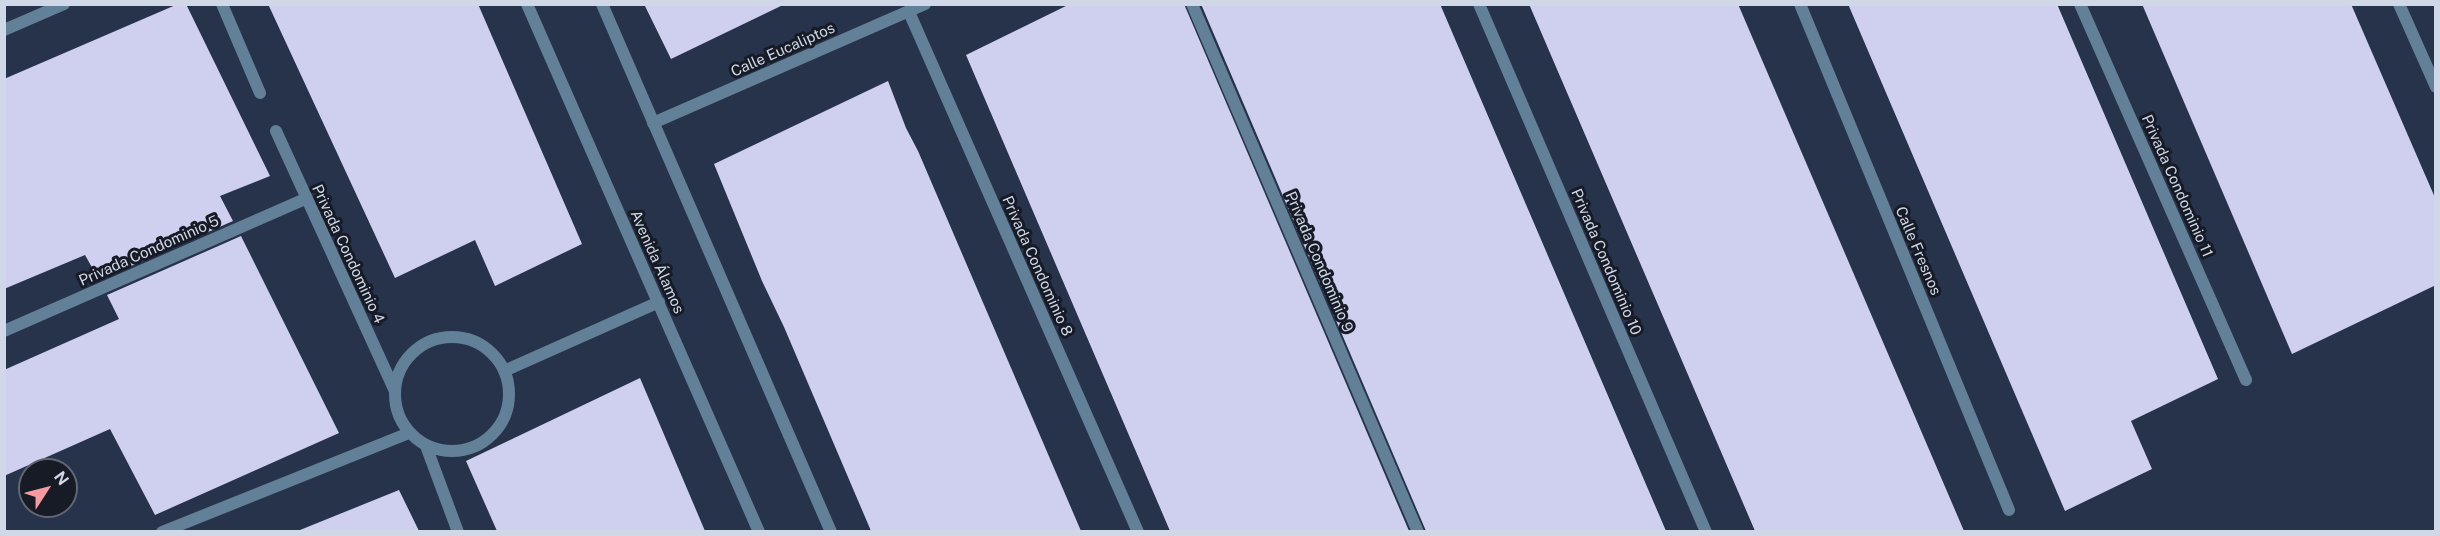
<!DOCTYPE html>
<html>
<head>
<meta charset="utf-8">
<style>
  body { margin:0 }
  #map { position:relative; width:2440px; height:536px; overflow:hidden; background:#27334b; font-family:"Public Sans",sans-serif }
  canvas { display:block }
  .frame { position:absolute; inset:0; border:6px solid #d0d7e7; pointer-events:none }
  .north { position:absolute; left:18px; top:458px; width:60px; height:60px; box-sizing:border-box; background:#161b26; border:2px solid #606673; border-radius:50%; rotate:54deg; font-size:16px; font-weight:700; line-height:24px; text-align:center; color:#d0d7e7 }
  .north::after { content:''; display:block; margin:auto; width:21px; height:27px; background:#f49aa0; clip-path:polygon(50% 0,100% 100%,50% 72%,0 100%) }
</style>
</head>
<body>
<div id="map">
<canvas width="2440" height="536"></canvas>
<div class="frame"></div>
<div class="north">N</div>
</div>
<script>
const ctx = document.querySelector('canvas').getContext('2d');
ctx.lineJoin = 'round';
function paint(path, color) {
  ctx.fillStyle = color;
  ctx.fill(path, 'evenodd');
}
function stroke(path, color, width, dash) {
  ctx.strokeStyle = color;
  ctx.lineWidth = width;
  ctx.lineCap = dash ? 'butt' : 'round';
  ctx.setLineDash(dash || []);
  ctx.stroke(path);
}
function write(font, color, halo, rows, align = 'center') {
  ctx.font = font + ' "Public Sans",sans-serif';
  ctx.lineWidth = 6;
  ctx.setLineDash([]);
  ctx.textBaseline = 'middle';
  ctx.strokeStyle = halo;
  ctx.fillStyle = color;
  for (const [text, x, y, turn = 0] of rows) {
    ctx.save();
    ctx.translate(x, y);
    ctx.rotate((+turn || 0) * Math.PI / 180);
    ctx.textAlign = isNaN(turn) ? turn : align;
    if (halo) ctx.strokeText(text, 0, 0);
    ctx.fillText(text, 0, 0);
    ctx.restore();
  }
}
paint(new Path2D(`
  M 178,4 L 186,4 L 270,176 L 220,196 L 233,221 L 99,280 L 85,255 L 4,289 L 4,79 Z
  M 268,4 L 478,4 L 582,244 L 495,286 L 475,240 L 395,278 Z
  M 644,4 L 785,4 L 671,59 Z
  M 1070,4 L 1184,4 L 1409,531 L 1170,531 L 966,55 Z
  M 1201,4 L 1440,4 L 1666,531 L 1426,531 Z
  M 1529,4 L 1738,4 L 1964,531 L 1755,531 Z
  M 1848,4 L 2057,4 L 2218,379 L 2131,421 L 2152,469 L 2065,511 Z
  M 2142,4 L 2351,4 L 2436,200 L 2436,285 L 2292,354 Z
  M 888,81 L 906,128 L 918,151 L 1081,531 L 871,531 L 784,327 L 762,281 L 714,164 Z
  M 241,236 L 339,433 L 155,515 L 110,429 L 4,476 L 4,370 L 119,319 L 107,295 Z
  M 640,378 L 705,531 L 497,531 L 466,461 Z
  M 399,490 L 419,531 L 300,531 L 300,530 Z`), '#cfcff0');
stroke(new Path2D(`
  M 222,4 L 260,93
  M 1192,4 L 1418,532
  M 1479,4 L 1706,532
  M 1800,4 L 2009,510
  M 2080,4 L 2246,380
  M 2399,4 L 2436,87
  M 909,12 L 1138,532
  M 4,30 L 64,4
  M 653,123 L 925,4
  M 276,131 L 394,389
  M 4,331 L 305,199
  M395 394a57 57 0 1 1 114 0a57 57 0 1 1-114 0Z
  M 504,371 L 659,302
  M 426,446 L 458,532
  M 162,532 L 409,433`), '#628098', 12);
stroke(new Path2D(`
  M 527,4 L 759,532
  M 602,4 L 831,532`), '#628098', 12);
write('15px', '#d0d7e7', '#161b26', [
  ["Calle Eucaliptos",783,50,-24],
  ["Privada Condominio 11",2177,186,66],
  ["Privada Condominio 5",149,251,-24],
  ["Calle Fresnos",1918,251,67],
  ["Privada Condominio 4",348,254,65],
  ["Avenida Álamos",657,262,66],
  ["Privada Condominio 9",1319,262,67],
  ["Privada Condominio 10",1606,262,67],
  ["Privada Condominio 8",1037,266,66]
]);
</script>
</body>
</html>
